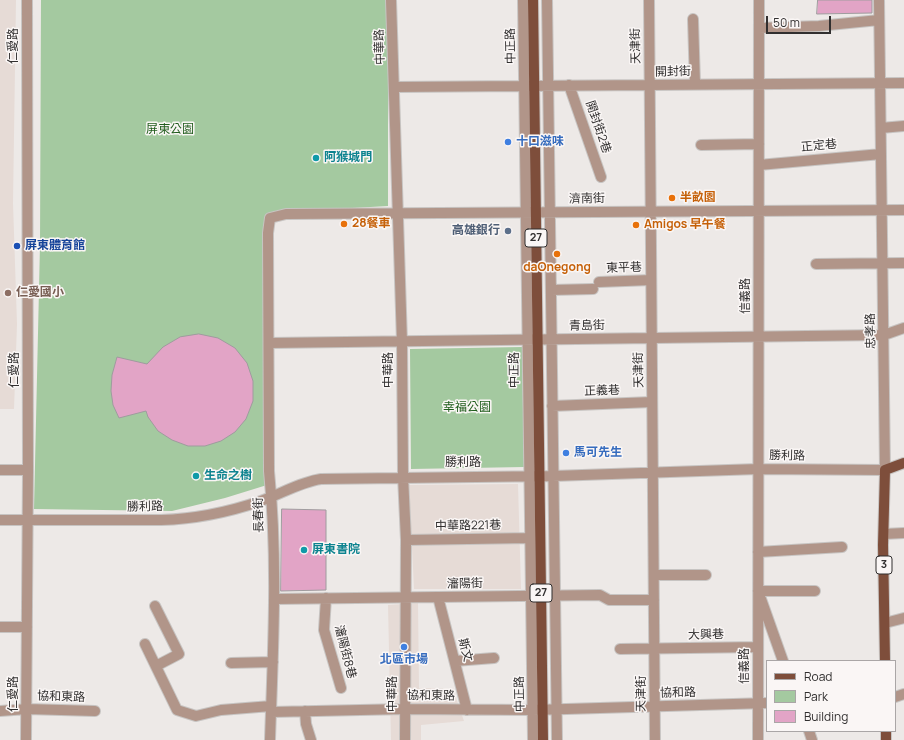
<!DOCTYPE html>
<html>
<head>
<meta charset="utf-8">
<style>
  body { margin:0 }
  #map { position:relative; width:904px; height:740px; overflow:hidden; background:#ede9e7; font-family:Manrope,sans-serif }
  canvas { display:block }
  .legend { position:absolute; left:766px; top:660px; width:130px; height:72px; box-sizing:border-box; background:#faf6f5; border:1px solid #aaa6a6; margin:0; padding:5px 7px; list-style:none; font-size:12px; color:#312f2f }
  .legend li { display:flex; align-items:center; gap:8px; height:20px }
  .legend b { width:20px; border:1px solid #aaa6a6 }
  .scale { position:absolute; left:766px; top:16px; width:65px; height:18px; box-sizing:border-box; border:2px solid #312f2f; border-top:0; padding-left:5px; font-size:12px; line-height:14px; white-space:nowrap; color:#312f2f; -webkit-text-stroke:3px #faf6f5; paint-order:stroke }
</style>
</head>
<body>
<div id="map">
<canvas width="904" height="740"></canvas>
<ul class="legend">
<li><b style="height:5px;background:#7e4e3b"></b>Road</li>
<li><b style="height:11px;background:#a4c9a0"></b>Park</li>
<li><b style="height:11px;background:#e2a4c6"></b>Building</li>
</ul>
<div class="scale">50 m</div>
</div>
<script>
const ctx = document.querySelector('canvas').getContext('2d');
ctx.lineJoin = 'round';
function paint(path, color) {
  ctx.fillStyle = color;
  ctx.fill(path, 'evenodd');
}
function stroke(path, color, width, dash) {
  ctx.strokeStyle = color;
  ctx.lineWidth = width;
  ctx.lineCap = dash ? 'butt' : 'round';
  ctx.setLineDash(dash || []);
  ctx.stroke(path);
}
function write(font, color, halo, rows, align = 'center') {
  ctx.font = font + ' Manrope,"Noto Sans TC",sans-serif';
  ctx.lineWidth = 3;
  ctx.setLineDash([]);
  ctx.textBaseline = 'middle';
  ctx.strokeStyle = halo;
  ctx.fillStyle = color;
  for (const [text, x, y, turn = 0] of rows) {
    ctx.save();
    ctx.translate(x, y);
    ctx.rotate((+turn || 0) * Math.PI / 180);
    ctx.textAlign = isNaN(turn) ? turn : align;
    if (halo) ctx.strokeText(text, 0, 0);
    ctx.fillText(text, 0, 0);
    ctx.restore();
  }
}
paint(new Path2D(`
  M 0,0 L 16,0 L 13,203 L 17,324 L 14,409 L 0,409 Z
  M 518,484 L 521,589 L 414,589 L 409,485 Z
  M 418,603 L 419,688 L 453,689 L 464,721 L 421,725 L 421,740 L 391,740 L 388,605 Z`), '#e6dbd6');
paint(new Path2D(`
  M 41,0 L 388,0 L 388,206 L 282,212 L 267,216 L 267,485 L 225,498 L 172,511 L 34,509 L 40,245 Z
  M 522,347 L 524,467 L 411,469 L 410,349 Z`), '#a4c9a0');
const building = new Path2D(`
  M 818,0 L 872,0 L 872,13 L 817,14 Z
  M 199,334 L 218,338 L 235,348 L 247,363 L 253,381 L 253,401 L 246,419 L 235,432 L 221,441 L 205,446 L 188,446 L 172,440 L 158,431 L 148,417 L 146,411 L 119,418 L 113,405 L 111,391 L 112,375 L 117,357 L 147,364 L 163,347 L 180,337 Z
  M 282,509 L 326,510 L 326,590 L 281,591 Z`);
paint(building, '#e2a4c6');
stroke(building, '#9f9c9e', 1);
const minor = new Path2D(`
  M 391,0 L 402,342 L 403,476 L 406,540 L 405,740
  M 523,0 L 533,740
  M 547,0 L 557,740
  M 649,0 L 655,740
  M 693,19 L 695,84
  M 759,28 L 819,26 L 879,20
  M 569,85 L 601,177
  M 394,87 L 904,83
  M 881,128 L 904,126
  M 701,145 L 759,144
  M 759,165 L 881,154
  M 816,264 L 904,263
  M 599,282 L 651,280
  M 551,290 L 593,289
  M 269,343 L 884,335 L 904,328
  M 552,406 L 652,402
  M 0,470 L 28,470
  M 0,520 L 161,520 C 195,519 229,512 261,501 C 281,494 300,482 321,479 L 553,476 L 758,469 L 885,470 L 879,0
  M 884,534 L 904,533
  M 406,540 L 530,538
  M 758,552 L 842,547
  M 654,575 L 706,575
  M 758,591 L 815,591
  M 438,597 L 467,710
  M 326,598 L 324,630 L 341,688
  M 275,599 L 600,595 L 609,600 L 654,600
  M 761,599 L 783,661
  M 155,606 L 179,654 L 156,666
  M 885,623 L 904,618
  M 0,627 L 27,627
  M 145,644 L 177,710 L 196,716 L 221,710 L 271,706
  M 620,649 L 758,647
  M 455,661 L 494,658
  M 231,663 L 273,662
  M 895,697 L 904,694
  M 0,711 L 27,709 L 95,711
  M 305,711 L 306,724 L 311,740
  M 271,712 L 405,709 L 533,710 L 767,703
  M 809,731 L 812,740
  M 26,740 L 28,470 L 27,0
  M 270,740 C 273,650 278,560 269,471 L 268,233 L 270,218 L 286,214 L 904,210
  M 758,740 L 759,0`);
const major = new Path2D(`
  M 533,0 L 543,740
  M 885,661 L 883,545 L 885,470 L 904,463
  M 886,731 L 886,740`);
stroke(minor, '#c7c4c2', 12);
stroke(major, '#c7c4c2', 12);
stroke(minor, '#b19589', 10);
stroke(major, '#7e4e3b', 10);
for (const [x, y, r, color] of [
  [508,142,4,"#3f7fe0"],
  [316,158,4,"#0f9aa8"],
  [672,198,4,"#e8710a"],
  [344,224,4,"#e8710a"],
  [636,225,4,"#e8710a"],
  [508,231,4,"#5c6f8a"],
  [17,246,4,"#1a4fb4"],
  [557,254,4,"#e8710a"],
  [8,293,4,"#8d6e63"],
  [566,453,4,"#3f7fe0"],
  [196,476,4,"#0f9aa8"],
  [304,550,4,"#0f9aa8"],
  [404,647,4,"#3f7fe0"]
]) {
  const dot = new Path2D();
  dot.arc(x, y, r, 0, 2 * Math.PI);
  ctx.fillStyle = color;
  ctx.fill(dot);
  stroke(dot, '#faf6f5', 1.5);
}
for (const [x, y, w] of [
  [536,238,22],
  [884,565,16],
  [541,593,22]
]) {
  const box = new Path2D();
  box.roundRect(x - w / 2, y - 9, w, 18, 3);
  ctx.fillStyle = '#faf6f5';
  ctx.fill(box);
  stroke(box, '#312f2f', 1);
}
write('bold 11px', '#312f2f', null, [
  ["27",536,238],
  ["3",884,565],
  ["27",541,593]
]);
write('12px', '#312f2f', '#faf6f5', [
  ["仁愛路",14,46,-90],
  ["中正路",511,46,-91],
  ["天津街",636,46,-91],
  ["中華路",380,47,-92],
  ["開封街",673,72,-1],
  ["開封街2巷",598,127,71],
  ["正定巷",819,146,-5],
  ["濟南街",587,199,-1],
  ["東平巷",624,268,-2],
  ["信義路",746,296,-90],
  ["青島街",587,326,-1],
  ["忠孝路",871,331,-91],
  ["仁愛路",15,370,-90],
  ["中華路",389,370,-90],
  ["中正路",515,370,-90],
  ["天津街",639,370,-91],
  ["正義巷",602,391,-2],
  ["勝利路",787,456,1],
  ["勝利路",463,463],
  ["勝利路",145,507,-1],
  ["長春街",259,515,-92],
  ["中華路221巷",468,526,-1],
  ["瀋陽街",465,584,-1],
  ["大興巷",706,635,-1],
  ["斯文",465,650,76],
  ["瀋陽街8巷",345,652,76],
  ["信義路",745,666,-90],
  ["協和路",678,693,-1],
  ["仁愛路",14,694,-90],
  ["中華路",393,694,-90],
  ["中正路",520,694,-91],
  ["天津街",642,694,-90],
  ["協和東路",431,696,1],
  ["協和東路",61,697,2]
]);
write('12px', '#215d1d', '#faf6f5', [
  ["屏東公園",170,130],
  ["幸福公園",467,408]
]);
write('bold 12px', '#366cbe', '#faf6f5', [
  ["十口滋味",516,142],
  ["馬可先生",574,453],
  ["北區市場",404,660,"center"]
], 'left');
write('bold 12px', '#0d838f', '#faf6f5', [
  ["阿猴城門",324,158],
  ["生命之樹",204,476],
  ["屏東書院",312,550]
], 'left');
write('bold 12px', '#c56008', '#faf6f5', [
  ["半畝園",680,198],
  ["28餐車",352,224],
  ["Amigos 早午餐",644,225],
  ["daOnegong",557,268,"center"]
], 'left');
write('bold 12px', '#4e5e75', '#faf6f5', [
  ["高雄銀行",500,231]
], 'right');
write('bold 12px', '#164399', '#faf6f5', [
  ["屏東體育館",25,246]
], 'left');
write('bold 12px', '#785e54', '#faf6f5', [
  ["仁愛國小",16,293]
], 'left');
</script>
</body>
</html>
